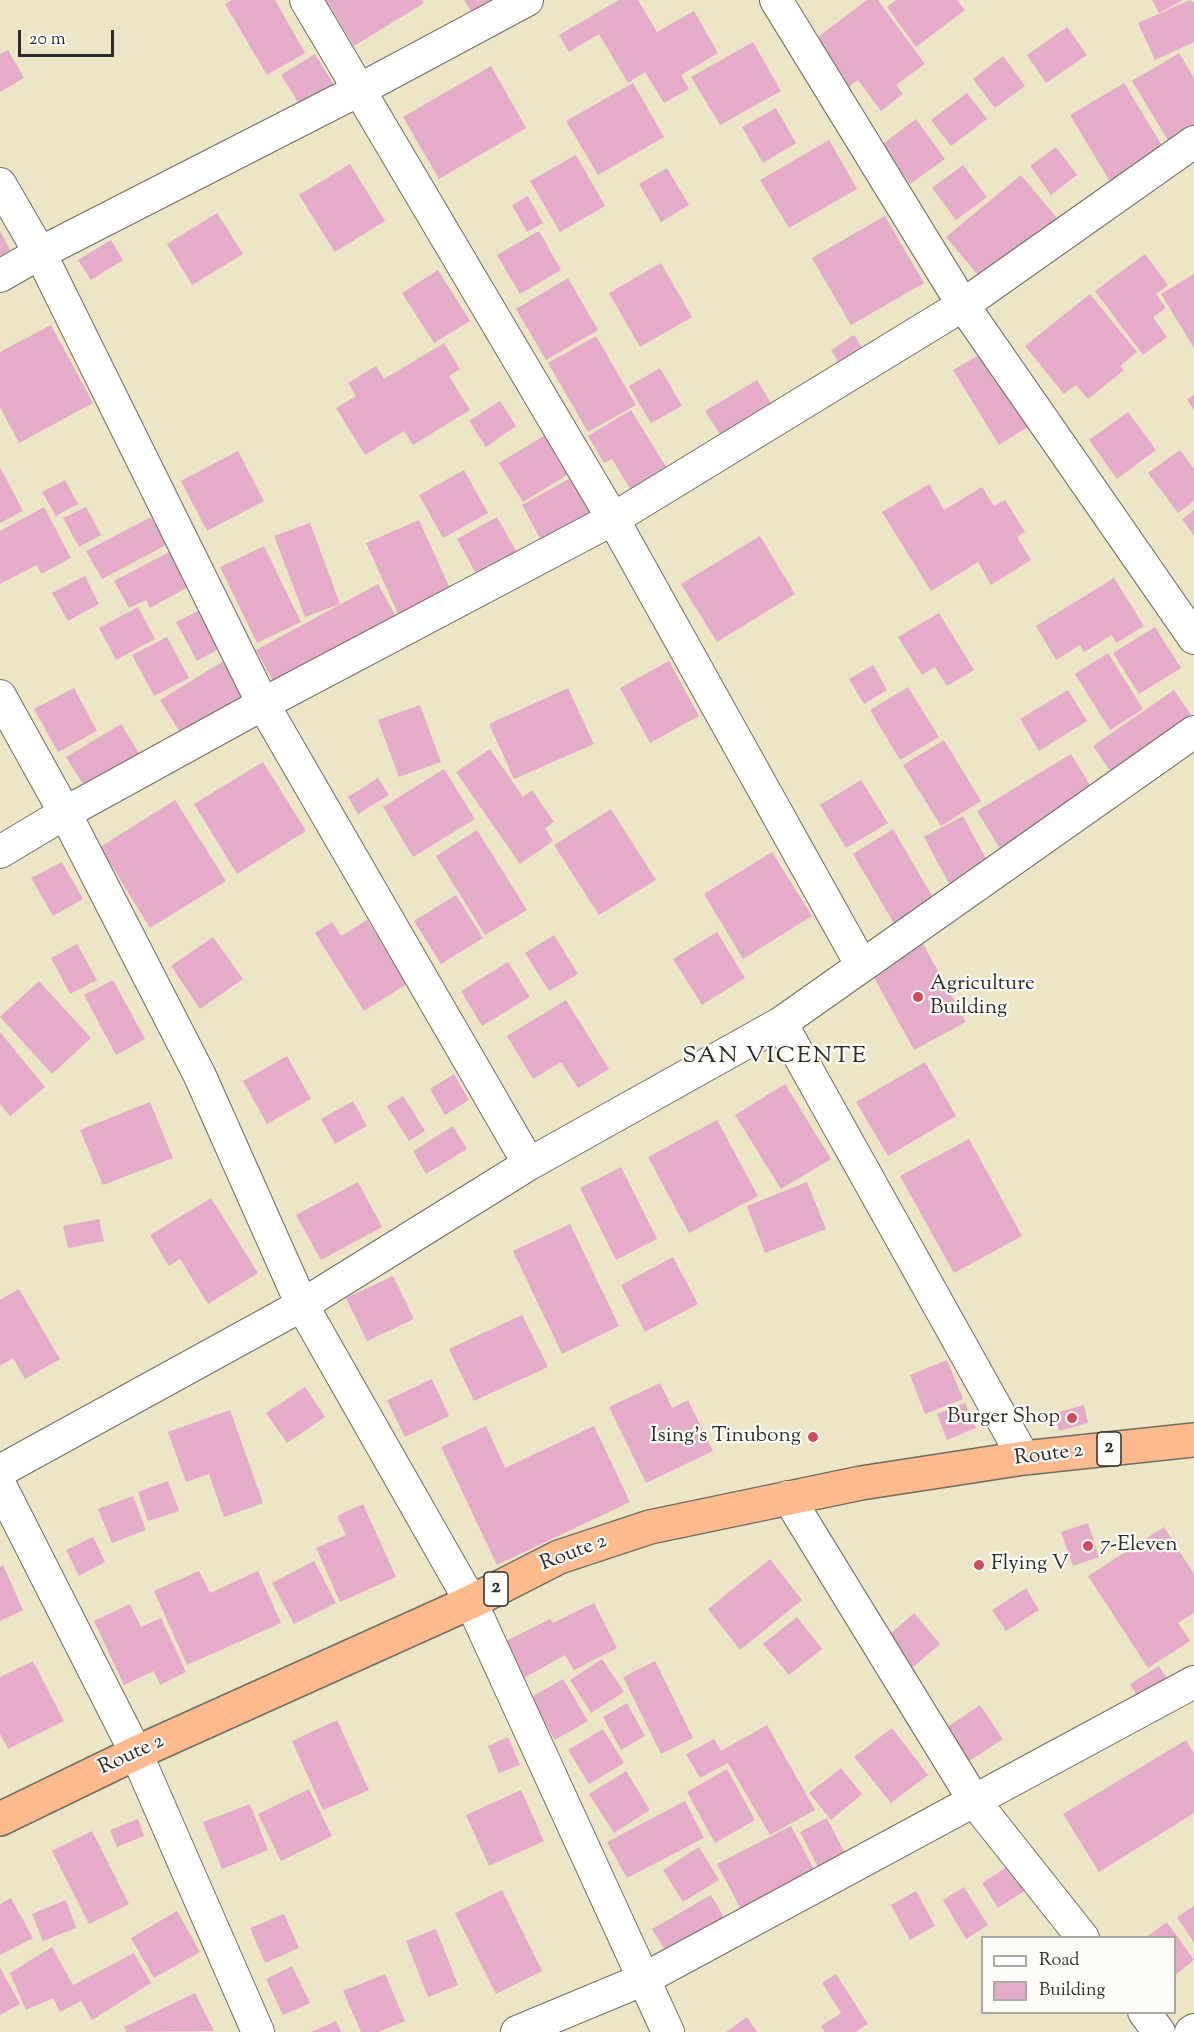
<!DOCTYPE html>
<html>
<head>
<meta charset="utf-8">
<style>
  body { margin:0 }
  #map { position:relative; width:1194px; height:2032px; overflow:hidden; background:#ece5c6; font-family:"Sorts Mill Goudy",serif }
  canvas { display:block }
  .legend { position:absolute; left:981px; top:1936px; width:195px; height:78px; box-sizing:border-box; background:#fdfcf7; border:2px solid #a9a8a5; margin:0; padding:8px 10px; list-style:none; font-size:18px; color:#2b2b2b }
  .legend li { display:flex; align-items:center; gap:12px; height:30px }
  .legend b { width:30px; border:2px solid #a9a8a5 }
  .scale { position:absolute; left:18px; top:30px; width:96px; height:27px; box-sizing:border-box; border:3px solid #2b2b2b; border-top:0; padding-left:8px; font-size:18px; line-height:21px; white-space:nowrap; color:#2b2b2b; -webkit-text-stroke:4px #fdfcf7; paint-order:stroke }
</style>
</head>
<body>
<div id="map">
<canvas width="1194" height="2032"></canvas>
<ul class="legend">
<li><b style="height:8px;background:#fff"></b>Road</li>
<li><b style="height:16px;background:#e5acca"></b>Building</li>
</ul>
<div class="scale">20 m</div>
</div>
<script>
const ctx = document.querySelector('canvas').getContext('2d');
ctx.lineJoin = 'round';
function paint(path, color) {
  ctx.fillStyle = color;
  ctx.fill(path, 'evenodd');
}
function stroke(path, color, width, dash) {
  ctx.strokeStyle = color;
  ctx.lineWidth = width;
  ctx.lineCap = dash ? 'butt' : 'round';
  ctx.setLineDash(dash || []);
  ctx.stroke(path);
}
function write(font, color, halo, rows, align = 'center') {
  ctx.font = font + ' "Sorts Mill Goudy",serif';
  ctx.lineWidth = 4.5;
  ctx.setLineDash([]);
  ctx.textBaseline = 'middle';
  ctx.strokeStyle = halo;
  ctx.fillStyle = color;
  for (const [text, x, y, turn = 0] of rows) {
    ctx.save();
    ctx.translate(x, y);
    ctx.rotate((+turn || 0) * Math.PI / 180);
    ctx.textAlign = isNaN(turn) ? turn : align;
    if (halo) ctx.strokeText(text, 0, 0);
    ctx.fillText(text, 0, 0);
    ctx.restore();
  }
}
paint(new Path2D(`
  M 232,0 L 275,0 L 305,53 L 267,75 L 225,4 Z
  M 326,0 L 422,0 L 424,3 L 354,46 Z
  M 464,0 L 518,0 L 478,23 Z
  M 619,0 L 638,0 L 657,32 L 694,11 L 718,53 L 681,75 L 689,89 L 664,103 L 645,72 L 628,83 L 599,34 L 569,52 L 559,35 Z
  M 867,0 L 878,0 L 925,64 L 896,85 L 903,94 L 881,111 L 858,80 L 849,87 L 814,40 Z
  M 896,0 L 957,0 L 965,10 L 916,47 L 887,7 Z
  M 1152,0 L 1183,0 L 1159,13 Z
  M 1190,0 L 1194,2 L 1194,42 L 1155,60 L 1138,23 Z
  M 1067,27 L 1087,55 L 1046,83 L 1027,55 Z
  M 753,42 L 781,91 L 720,125 L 691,77 Z
  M 8,50 L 24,78 L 0,92 L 0,54 Z
  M 1179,53 L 1194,78 L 1194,134 L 1172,147 L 1132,81 Z
  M 315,54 L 337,90 L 303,110 L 281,75 Z
  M 1003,56 L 1025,86 L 995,108 L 973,79 Z
  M 491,66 L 526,128 L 439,179 L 403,117 Z
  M 633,83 L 664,137 L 598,175 L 566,121 Z
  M 1124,83 L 1166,152 L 1112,185 L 1070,115 Z
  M 967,93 L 987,119 L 951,146 L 931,120 Z
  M 776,108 L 796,143 L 763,163 L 742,127 Z
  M 916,119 L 945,159 L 910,184 L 881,145 Z
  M 829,140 L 857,189 L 789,228 L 760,180 Z
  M 1056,147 L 1077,175 L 1051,195 L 1030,166 Z
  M 576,155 L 605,206 L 560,232 L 530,181 Z
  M 350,164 L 385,221 L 335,252 L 299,195 Z
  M 963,165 L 987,197 L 956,220 L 932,188 Z
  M 667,168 L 689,205 L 661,222 L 639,184 Z
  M 1021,175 L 1061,223 L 984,282 L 946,237 Z
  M 528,196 L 543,223 L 527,232 L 512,205 Z
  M 217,213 L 243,254 L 192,285 L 167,244 Z
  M 885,216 L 924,283 L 851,325 L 812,258 Z
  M 0,231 L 17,263 L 0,271 Z
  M 539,231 L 561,270 L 520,294 L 497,255 Z
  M 111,240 L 123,260 L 91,280 L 78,260 Z
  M 1145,254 L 1168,285 L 1156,294 L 1166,308 L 1153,317 L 1167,337 L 1143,355 L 1095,291 Z
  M 661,263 L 692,317 L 640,347 L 609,293 Z
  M 438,270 L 470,321 L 434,343 L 402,293 Z
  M 1194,274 L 1194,348 L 1161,294 Z
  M 568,278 L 598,330 L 546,360 L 516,309 Z
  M 1090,294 L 1137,352 L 1120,366 L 1124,370 L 1088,399 L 1076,385 L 1064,394 L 1025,346 Z
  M 51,325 L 93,403 L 19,443 L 0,407 L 0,352 Z
  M 854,335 L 869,358 L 845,373 L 831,350 Z
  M 596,336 L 636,405 L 588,432 L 548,363 Z
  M 444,343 L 460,369 L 449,376 L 470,410 L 413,445 L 404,431 L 365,455 L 336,408 L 356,396 L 348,383 L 376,366 L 384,379 Z
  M 984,352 L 1029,426 L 999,445 L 953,370 Z
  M 660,368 L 682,406 L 651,423 L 629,386 Z
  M 757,380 L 775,410 L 724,441 L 705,411 Z
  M 1194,395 L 1194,411 L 1187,399 Z
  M 500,401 L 516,426 L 486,447 L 469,421 Z
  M 631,410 L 673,478 L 637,500 L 612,459 L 604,463 L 588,436 Z
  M 1128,412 L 1156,450 L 1117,479 L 1089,440 Z
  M 550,432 L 574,471 L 523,502 L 499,463 Z
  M 1180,450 L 1194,469 L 1194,501 L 1178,513 L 1148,473 Z
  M 238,451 L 264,501 L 207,531 L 181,481 Z
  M 0,467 L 23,511 L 0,523 Z
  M 464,470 L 488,513 L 443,538 L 419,495 Z
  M 576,475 L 601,522 L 547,551 L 522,505 Z
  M 65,480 L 78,504 L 56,516 L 42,492 Z
  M 929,484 L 944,510 L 982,487 L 994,506 L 1005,500 L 1025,532 L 1017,537 L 1031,560 L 991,585 L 978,562 L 931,591 L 882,512 Z
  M 44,507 L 71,558 L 41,574 L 37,565 L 0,584 L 0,531 Z
  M 86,507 L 101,535 L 79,547 L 63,518 Z
  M 1194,510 L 1194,536 L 1182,519 Z
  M 151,517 L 166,545 L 102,579 L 86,551 Z
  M 497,517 L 523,563 L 482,585 L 457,539 Z
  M 419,520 L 452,593 L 399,616 L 366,543 Z
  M 310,523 L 340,604 L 305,617 L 274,536 Z
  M 760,536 L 795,594 L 717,642 L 681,584 Z
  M 264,546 L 301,622 L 257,643 L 220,567 Z
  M 169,552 L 188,587 L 150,608 L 146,600 L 129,608 L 114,581 Z
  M 85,576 L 99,604 L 68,621 L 52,593 Z
  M 1114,578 L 1144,626 L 1116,643 L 1112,635 L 1084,652 L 1080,645 L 1056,660 L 1036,626 Z
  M 378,584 L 400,624 L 278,690 L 256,650 Z
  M 138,607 L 155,639 L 116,660 L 99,628 Z
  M 200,610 L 220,648 L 197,661 L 176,622 Z
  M 939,613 L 974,670 L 947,686 L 935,667 L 922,675 L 898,637 Z
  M 1155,627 L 1181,668 L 1139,694 L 1113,653 Z
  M 167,637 L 189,678 L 154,696 L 132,655 Z
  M 1108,653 L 1143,709 L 1110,730 L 1075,674 Z
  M 230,657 L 256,699 L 186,742 L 160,700 Z
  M 669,661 L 699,716 L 650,743 L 620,688 Z
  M 873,665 L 887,690 L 864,704 L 849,679 Z
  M 908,687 L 939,737 L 900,760 L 870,710 Z
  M 74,688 L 97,731 L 58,752 L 34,709 Z
  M 568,688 L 594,744 L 514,779 L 489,724 Z
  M 1068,690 L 1087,721 L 1039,751 L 1020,719 Z
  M 1174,690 L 1194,719 L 1118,782 L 1093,746 Z
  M 420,705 L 441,762 L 399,777 L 378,720 Z
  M 121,724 L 142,758 L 88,792 L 66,757 Z
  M 944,740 L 981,801 L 941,826 L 903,765 Z
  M 490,749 L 523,797 L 532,790 L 554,822 L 545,828 L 553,841 L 520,864 L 456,772 Z
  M 1071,754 L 1098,798 L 1004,855 L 977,811 Z
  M 263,762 L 306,831 L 237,874 L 194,804 Z
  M 444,769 L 475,819 L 413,857 L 383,807 Z
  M 378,778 L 389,795 L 358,814 L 348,797 Z
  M 861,780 L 888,823 L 846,848 L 820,805 Z
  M 175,800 L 226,881 L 150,928 L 100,847 Z
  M 611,809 L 656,880 L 599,915 L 554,845 Z
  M 963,816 L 992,870 L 953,891 L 924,837 Z
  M 893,829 L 939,908 L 899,932 L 853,854 Z
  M 477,830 L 527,910 L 485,935 L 436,856 Z
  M 772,852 L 812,916 L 743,959 L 704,894 Z
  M 62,862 L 83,899 L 53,916 L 31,878 Z
  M 456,895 L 483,938 L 441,964 L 414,921 Z
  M 367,920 L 407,984 L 364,1011 L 315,933 L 332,922 L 341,936 Z
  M 717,932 L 745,978 L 702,1005 L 673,959 Z
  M 554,935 L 578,974 L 549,991 L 525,953 Z
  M 213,937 L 243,979 L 200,1009 L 171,966 Z
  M 77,944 L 97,980 L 70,994 L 51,958 Z
  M 923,944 L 966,1022 L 914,1050 L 871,972 Z
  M 508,962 L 530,997 L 482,1026 L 461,991 Z
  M 113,980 L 145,1039 L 116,1055 L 84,995 Z
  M 39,981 L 91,1038 L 52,1074 L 0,1017 Z
  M 566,1000 L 609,1069 L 578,1088 L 561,1062 L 533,1079 L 507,1036 Z
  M 0,1032 L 45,1087 L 10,1116 L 0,1104 Z
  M 287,1056 L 311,1099 L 267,1124 L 243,1081 Z
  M 925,1062 L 956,1116 L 888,1156 L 856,1102 Z
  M 454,1074 L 469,1100 L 445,1115 L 430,1089 Z
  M 785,1084 L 831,1159 L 781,1189 L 735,1115 Z
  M 403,1096 L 425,1131 L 409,1141 L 387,1106 Z
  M 353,1101 L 367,1126 L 335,1144 L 321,1119 Z
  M 150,1102 L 173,1158 L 103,1185 L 80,1130 Z
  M 717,1120 L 758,1196 L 689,1233 L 648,1157 Z
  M 453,1126 L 467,1149 L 426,1174 L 413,1151 Z
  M 969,1139 L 1022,1236 L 954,1273 L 900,1176 Z
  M 621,1167 L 657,1239 L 616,1260 L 580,1188 Z
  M 358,1182 L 382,1227 L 321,1260 L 296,1215 Z
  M 807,1182 L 826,1229 L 765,1253 L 747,1206 Z
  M 211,1198 L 258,1273 L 208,1304 L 180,1259 L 169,1266 L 150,1235 Z
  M 99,1219 L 104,1241 L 68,1248 L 63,1226 Z
  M 570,1224 L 619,1326 L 562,1354 L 513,1251 Z
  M 673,1257 L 698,1304 L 645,1332 L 621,1285 Z
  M 393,1276 L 414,1319 L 367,1341 L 346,1298 Z
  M 19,1289 L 60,1359 L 25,1379 L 13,1358 L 0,1366 L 0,1300 Z
  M 522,1315 L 548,1367 L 474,1401 L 449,1349 Z
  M 947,1360 L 963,1399 L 925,1414 L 910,1375 Z
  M 432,1379 L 449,1416 L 405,1437 L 387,1400 Z
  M 660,1383 L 672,1408 L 688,1400 L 713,1451 L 646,1483 L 609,1407 Z
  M 305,1387 L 325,1417 L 287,1443 L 266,1413 Z
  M 965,1403 L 976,1428 L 947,1440 L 937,1414 Z
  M 1084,1405 L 1088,1423 L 1059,1431 L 1055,1413 Z
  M 230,1410 L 263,1503 L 224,1517 L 209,1474 L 186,1482 L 168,1432 Z
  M 486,1426 L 505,1468 L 594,1426 L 630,1502 L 497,1565 L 441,1447 Z
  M 168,1481 L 179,1511 L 148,1521 L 138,1492 Z
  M 133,1496 L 146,1530 L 112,1543 L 98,1509 Z
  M 363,1504 L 396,1577 L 340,1602 L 316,1548 L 346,1535 L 337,1516 Z
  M 1088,1523 L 1099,1557 L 1073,1566 L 1061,1532 Z
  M 1164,1527 L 1194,1574 L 1194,1613 L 1178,1623 L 1190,1641 L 1148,1668 L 1088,1576 Z
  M 93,1537 L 105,1562 L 79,1576 L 66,1550 Z
  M 770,1559 L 802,1600 L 740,1650 L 708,1609 Z
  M 314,1561 L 336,1603 L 294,1624 L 272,1583 Z
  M 3,1565 L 23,1610 L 0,1621 L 0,1567 Z
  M 199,1571 L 210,1593 L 258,1571 L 281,1623 L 187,1665 L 154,1591 Z
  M 1026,1588 L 1039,1610 L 1006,1631 L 992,1610 Z
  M 594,1603 L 617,1648 L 574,1670 L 565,1655 L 522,1679 L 504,1642 L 550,1619 L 553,1623 Z
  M 130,1604 L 141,1627 L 161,1618 L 186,1672 L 160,1685 L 154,1671 L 124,1685 L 94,1621 Z
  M 914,1613 L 940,1644 L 905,1674 L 879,1644 Z
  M 797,1617 L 822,1649 L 789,1675 L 763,1644 Z
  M 602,1659 L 624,1692 L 591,1713 L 570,1680 Z
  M 33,1661 L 64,1721 L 8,1749 L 0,1734 L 0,1677 Z
  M 655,1661 L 693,1738 L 661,1754 L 623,1677 Z
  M 1159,1666 L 1173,1688 L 1144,1707 L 1130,1684 Z
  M 563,1679 L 588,1721 L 555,1740 L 530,1698 Z
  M 627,1703 L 645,1736 L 621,1750 L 603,1717 Z
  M 980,1705 L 1003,1739 L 968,1762 L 946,1728 Z
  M 337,1720 L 369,1790 L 323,1810 L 292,1741 Z
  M 767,1725 L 815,1810 L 770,1835 L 728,1763 L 700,1778 L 686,1754 L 714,1739 L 721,1751 Z
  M 892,1728 L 928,1775 L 891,1803 L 854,1757 Z
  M 603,1729 L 624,1763 L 589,1784 L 568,1750 Z
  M 508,1737 L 520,1765 L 499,1773 L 488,1746 Z
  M 1186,1740 L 1194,1753 L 1194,1813 L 1099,1872 L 1063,1814 Z
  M 841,1768 L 862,1794 L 831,1820 L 809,1793 Z
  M 727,1769 L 755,1820 L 715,1843 L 687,1792 Z
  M 626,1771 L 650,1810 L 614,1833 L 589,1794 Z
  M 309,1789 L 332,1836 L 281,1861 L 258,1814 Z
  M 521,1790 L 544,1841 L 489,1866 L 466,1815 Z
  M 685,1801 L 704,1838 L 627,1878 L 607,1842 Z
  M 250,1804 L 268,1850 L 222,1869 L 203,1822 Z
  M 827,1818 L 849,1861 L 822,1875 L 800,1832 Z
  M 138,1819 L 144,1836 L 117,1847 L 110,1830 Z
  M 791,1826 L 820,1881 L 746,1919 L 717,1864 Z
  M 92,1831 L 129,1904 L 89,1924 L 52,1851 Z
  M 699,1847 L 719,1880 L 683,1902 L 663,1870 Z
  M 1013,1863 L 1029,1888 L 998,1908 L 982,1883 Z
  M 964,1887 L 988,1925 L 966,1939 L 943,1900 Z
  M 502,1890 L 542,1971 L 496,1994 L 455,1913 Z
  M 916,1891 L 935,1926 L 910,1940 L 891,1905 Z
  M 711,1895 L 726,1921 L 668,1955 L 652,1929 Z
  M 11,1898 L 33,1938 L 0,1955 L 0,1904 Z
  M 66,1900 L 76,1928 L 43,1941 L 32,1914 Z
  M 1194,1906 L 1194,1943 L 1177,1917 Z
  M 177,1911 L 200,1952 L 154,1978 L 131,1938 Z
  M 284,1914 L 299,1948 L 265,1963 L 250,1928 Z
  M 1167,1922 L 1194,1960 L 1174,1976 L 1174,1938 L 1145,1938 Z
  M 436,1929 L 458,1985 L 428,1997 L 406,1941 Z
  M 52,1947 L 73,1985 L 134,1953 L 151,1983 L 92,2020 L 81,2001 L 60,2012 L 53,1998 L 26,2010 L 10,1973 Z
  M 292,1966 L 310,2003 L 283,2015 L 266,1979 Z
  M 0,1968 L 20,2004 L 0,2015 Z
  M 385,1974 L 405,2021 L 378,2032 L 361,2032 L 343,1991 Z
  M 836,1974 L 868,2024 L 856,2032 L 825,2032 L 821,2026 L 841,2013 L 822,1983 Z
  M 195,1993 L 214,2031 L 127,2032 L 124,2027 Z
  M 747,2017 L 757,2032 L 726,2032 Z
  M 336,2021 L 341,2032 L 311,2032 Z`), '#e5acca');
const street = new Path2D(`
  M 306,0 L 613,519 L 862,966
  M 776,0 L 963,305 L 1194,638
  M 0,184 L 40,253 L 263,704 L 529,1164
  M 0,276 L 40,253 L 359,90 L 527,0
  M 0,696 L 65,813 L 200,1076 L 302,1305 L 471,1602 L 668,2032
  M 0,852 L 65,813 L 263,704 L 613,519 L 963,305 L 1194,142
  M 781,1023 L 1024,1458
  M 0,1471 L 302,1305 L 529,1164 L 781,1023 L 1194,732
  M 0,1485 L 136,1753 L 258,2032
  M 788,1497 L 975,1802 L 1083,1938
  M 1144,2012 L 1159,2032
  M 517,2032 L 642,1980 L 1194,1682
  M 1191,2032 L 1194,2030`);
const highway = new Path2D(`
  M 0,1819 L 136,1753 L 471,1602 L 559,1557 L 650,1527 L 861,1483 L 1024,1458 L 1194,1440`);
stroke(street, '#6f6c61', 34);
stroke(highway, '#6f6c61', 36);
stroke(street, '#fff', 32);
stroke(highway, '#fcba8d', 33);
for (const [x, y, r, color] of [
  [918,997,6,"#d1495b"],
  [1072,1418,6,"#d1495b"],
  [813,1437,6,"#d1495b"],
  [1088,1546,6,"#d1495b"],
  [979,1565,6,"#d1495b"]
]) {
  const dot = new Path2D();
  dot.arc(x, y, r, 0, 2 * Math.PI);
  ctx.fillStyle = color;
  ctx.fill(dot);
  stroke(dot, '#fdfcf7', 2);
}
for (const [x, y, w] of [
  [1109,1449,24],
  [496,1589,24]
]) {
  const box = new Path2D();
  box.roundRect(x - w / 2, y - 17, w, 34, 4.5);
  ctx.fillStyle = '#fdfcf7';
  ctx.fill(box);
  stroke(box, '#2b2b2b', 1.5);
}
write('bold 20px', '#2b2b2b', null, [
  ["2",1109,1449],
  ["2",496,1589]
]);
write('21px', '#2b2b2b', '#fdfcf7', [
  ["Agriculture",930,985],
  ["Building",930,1009],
  ["Burger Shop",1060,1418,"right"],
  ["Ising's Tinubong",801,1437,"right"],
  ["7-Eleven",1100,1546],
  ["Flying V",991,1565]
], 'left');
write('21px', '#2b2b2b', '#fdfcf7', [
  ["Route 2",1049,1456,-7],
  ["Route 2",574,1554,-21],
  ["Route 2",132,1756,-25]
]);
ctx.letterSpacing = '1.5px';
write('24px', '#2b2b2b', '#fdfcf7', [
  ["SAN VICENTE",775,1058]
]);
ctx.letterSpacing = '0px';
</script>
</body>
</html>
